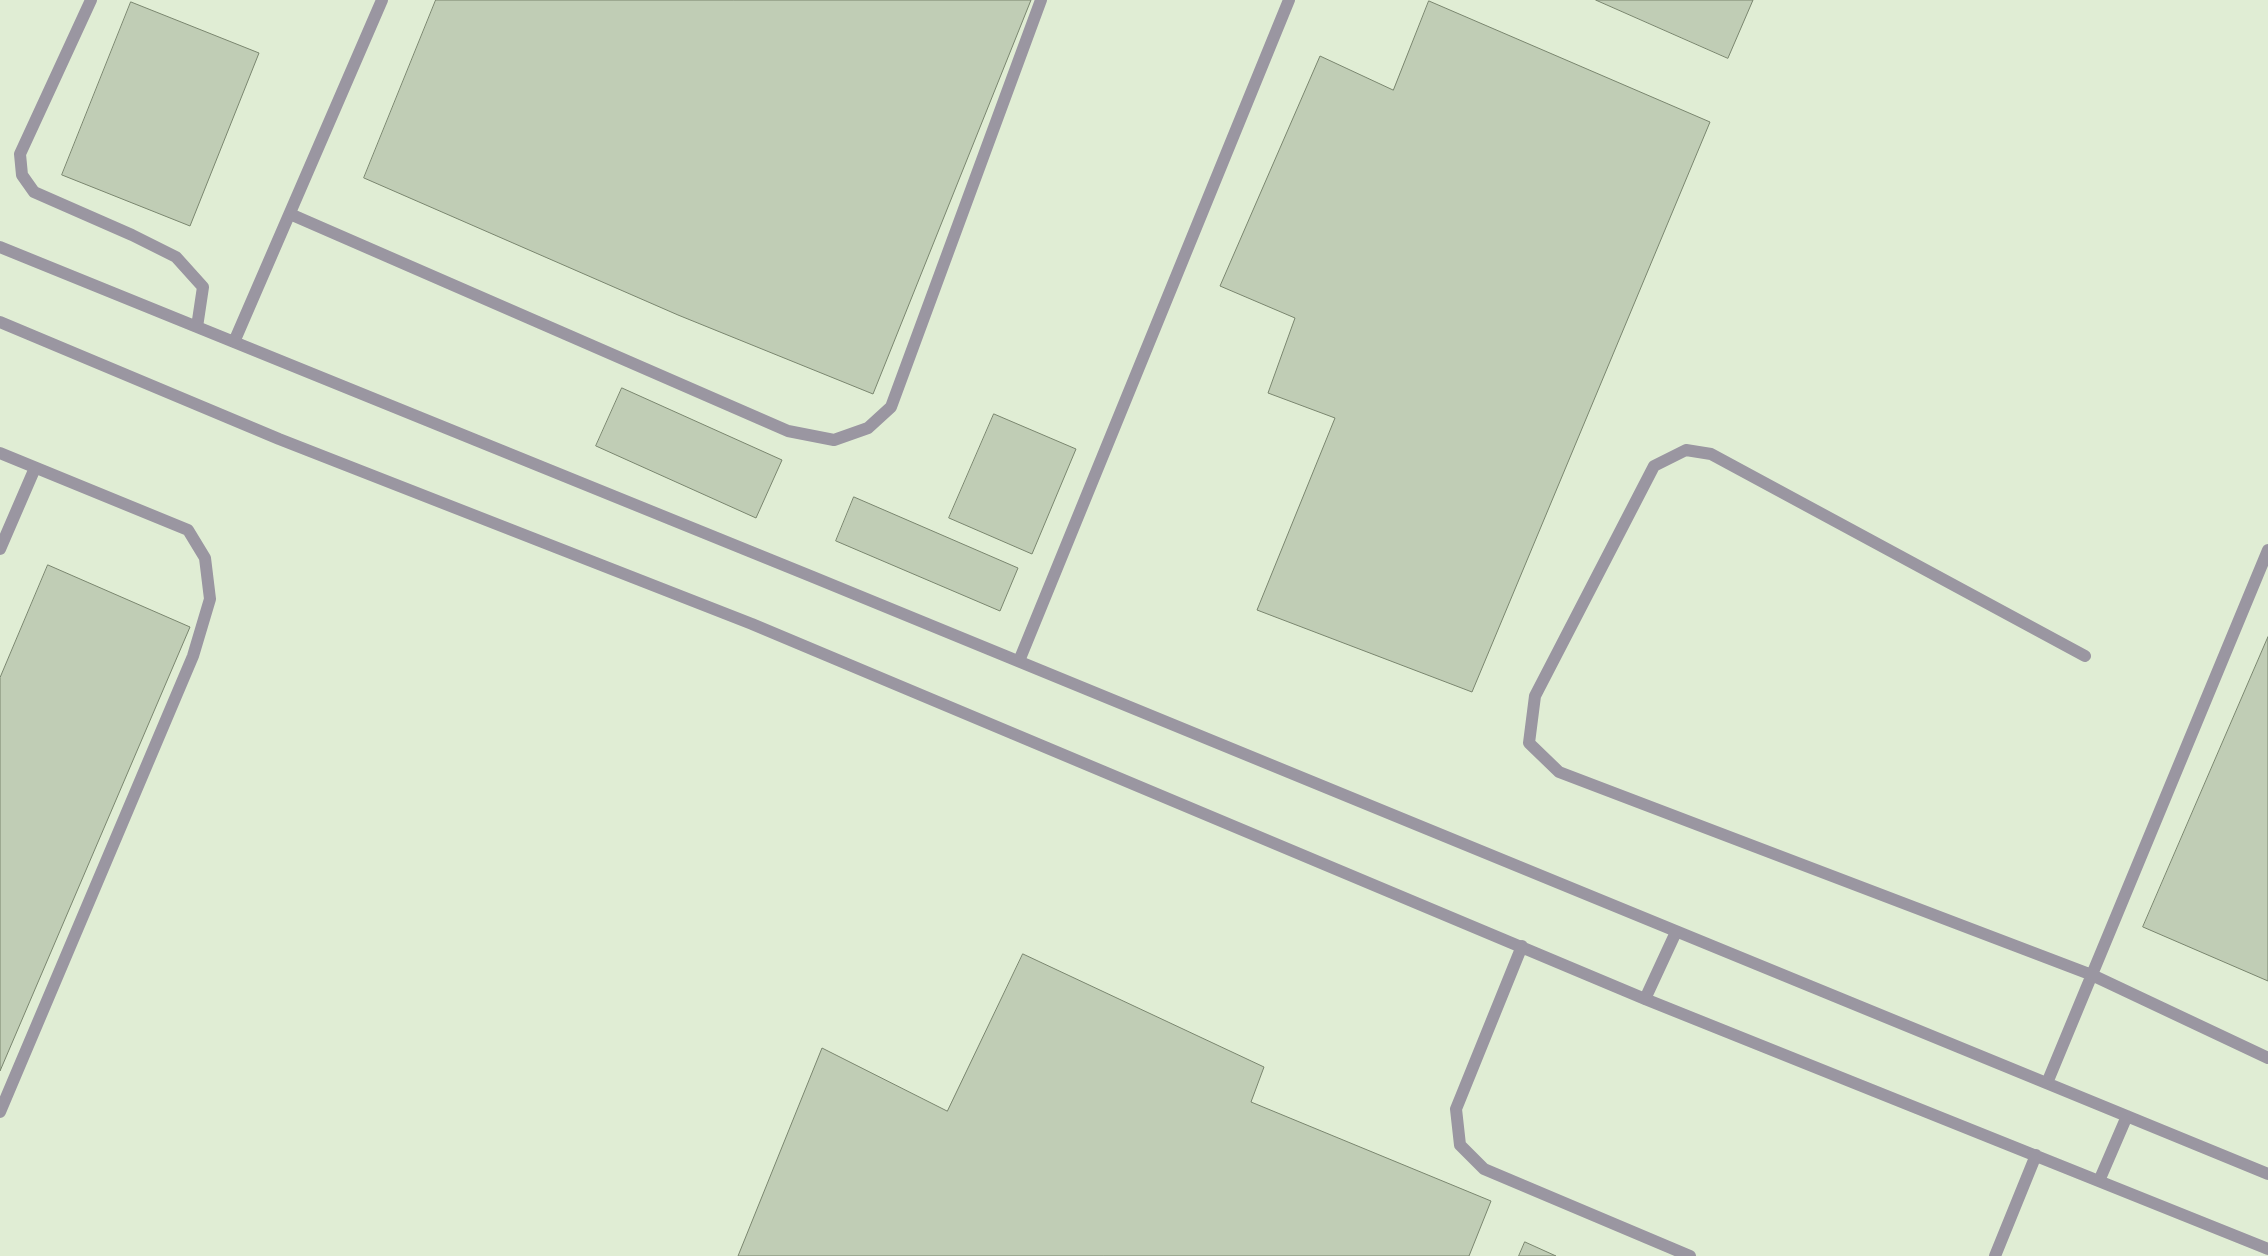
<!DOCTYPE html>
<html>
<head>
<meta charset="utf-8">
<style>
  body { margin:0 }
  canvas { display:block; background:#e0edd4 }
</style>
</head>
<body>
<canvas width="2268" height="1256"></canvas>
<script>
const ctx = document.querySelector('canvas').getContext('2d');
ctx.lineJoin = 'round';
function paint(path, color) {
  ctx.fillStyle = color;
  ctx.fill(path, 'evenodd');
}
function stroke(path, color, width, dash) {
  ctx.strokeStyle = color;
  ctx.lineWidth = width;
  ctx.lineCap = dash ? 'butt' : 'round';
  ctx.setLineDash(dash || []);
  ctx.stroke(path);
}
const building = new Path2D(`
  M 436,0 L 1031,0 L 873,394 L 678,315 L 364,178 Z
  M 1596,0 L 1753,0 L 1728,58 Z
  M 1429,1 L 1710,122 L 1472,692 L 1257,610 L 1335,418 L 1268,393 L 1295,318 L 1220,286 L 1320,56 L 1393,90 Z
  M 131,2 L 259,53 L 190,226 L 62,175 Z
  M 622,388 L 782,460 L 756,518 L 596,446 Z
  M 994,414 L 1076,449 L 1032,554 L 949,518 Z
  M 854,497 L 1018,568 L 1000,611 L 836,541 Z
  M 48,565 L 190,627 L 0,1071 L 0,678 Z
  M 2268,637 L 2268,981 L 2143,927 Z
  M 1023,954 L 1264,1067 L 1251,1102 L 1491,1201 L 1469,1256 L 738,1256 L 822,1048 L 947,1111 Z
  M 1525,1242 L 1556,1256 L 1519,1256 Z`);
paint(building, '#c0cdb5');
stroke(building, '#7a866f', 1);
stroke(new Path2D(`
  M 91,0 L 20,154 L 22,175 L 34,192 L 132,235 L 176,257 L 203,287 L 197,327
  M 290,214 L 788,431 L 834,440 L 868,428 L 891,407 L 1041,0
  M 0,247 L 813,577 L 2268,1174
  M 0,322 L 279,439 L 752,624 L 1645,999 L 2268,1249
  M 234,342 L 382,0
  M 0,453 L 188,530 L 205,558 L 210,599 L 193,656 L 0,1112
  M 0,549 L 35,468
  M 2085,656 L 1711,454 L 1686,450 L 1654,466 L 1535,696 L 1529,743 L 1559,772 L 2092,975 L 2268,1058
  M 1019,661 L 1289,0
  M 1522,946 L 1456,1109 L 1460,1145 L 1484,1169 L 1690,1256
  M 1645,999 L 1676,932
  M 2047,1083 L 2268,550
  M 2099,1181 L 2127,1116
  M 1995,1256 L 2036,1155`), '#9a96a1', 12);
</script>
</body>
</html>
